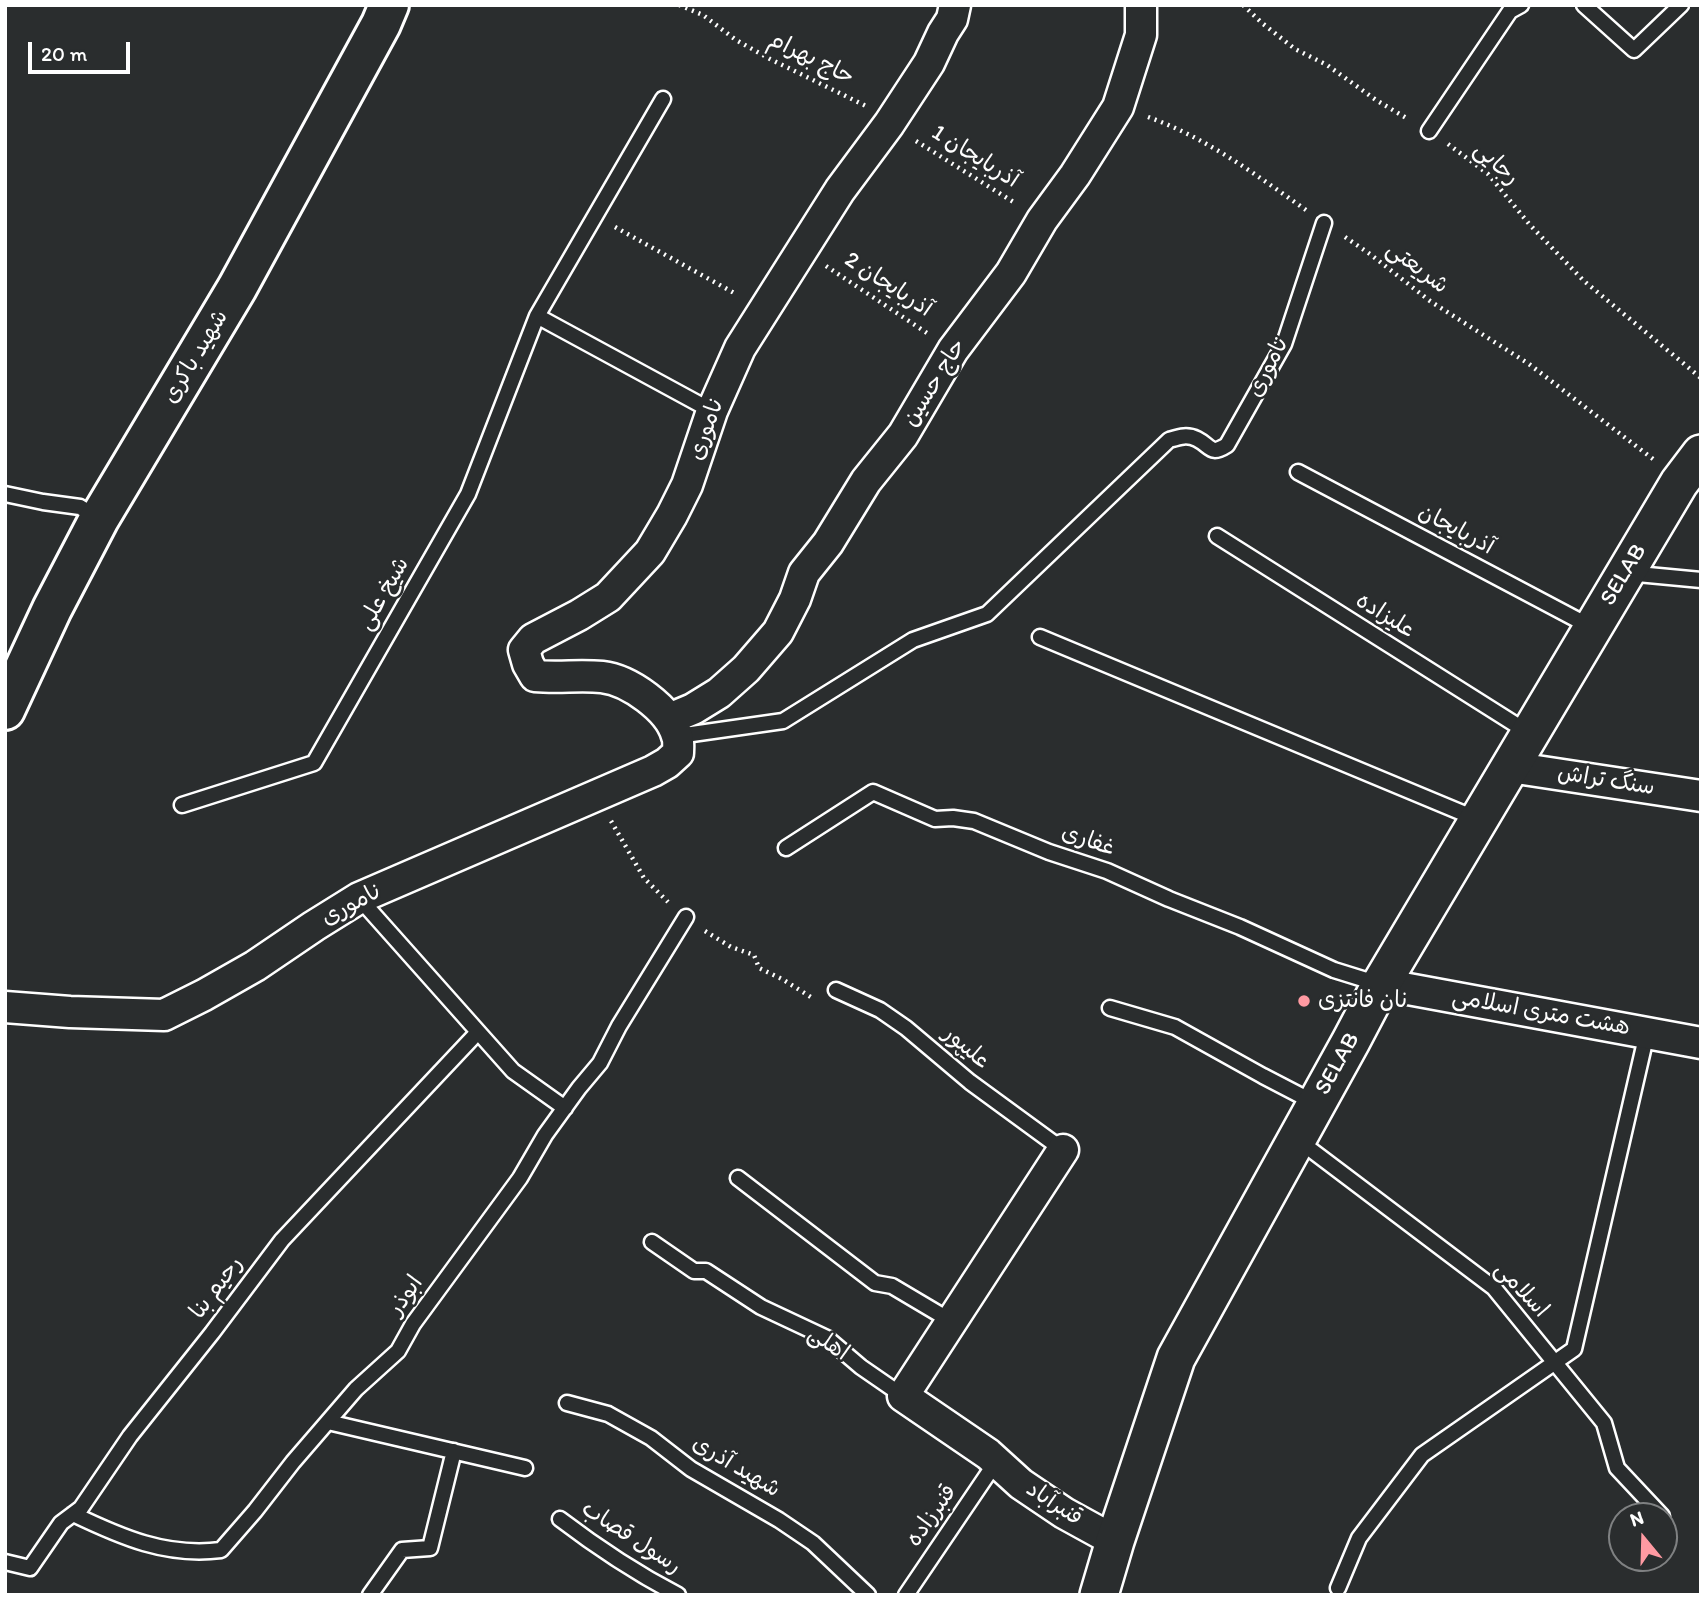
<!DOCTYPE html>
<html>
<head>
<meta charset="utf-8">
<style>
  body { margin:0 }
  #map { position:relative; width:1706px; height:1600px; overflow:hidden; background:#2a2d2e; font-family:Itim,sans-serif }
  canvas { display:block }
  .frame { position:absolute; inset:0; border:7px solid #fff; pointer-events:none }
  .north { position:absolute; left:1608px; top:1502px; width:70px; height:70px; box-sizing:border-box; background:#2a2d2e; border:2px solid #7f8182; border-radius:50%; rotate:341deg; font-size:19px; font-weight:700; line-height:28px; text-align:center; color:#fff }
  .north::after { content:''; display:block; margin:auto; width:24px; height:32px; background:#ff9aa2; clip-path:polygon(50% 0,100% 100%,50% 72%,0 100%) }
  .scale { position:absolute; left:28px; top:42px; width:102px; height:32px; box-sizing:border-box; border:4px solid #fff; border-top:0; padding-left:9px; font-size:21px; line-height:24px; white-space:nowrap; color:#fff; -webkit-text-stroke:5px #2a2d2e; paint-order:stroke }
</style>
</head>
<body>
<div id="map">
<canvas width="1706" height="1600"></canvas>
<div class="frame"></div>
<div class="north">N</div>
<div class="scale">20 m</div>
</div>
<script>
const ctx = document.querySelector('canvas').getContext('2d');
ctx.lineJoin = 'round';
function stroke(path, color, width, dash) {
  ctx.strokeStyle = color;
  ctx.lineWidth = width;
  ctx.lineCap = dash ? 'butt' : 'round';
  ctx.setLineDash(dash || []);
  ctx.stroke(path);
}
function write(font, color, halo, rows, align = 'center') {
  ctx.font = font + ' Itim,"Playpen Sans Arabic",sans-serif';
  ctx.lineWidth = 5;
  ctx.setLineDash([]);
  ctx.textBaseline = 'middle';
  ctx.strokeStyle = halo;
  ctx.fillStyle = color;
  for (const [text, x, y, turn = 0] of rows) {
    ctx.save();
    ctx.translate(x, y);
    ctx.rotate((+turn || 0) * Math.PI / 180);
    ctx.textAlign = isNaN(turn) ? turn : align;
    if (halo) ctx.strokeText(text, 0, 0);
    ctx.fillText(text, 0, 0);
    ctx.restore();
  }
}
const service = new Path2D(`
  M 1584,5 L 1634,50 L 1681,5
  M 1429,131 L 1510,11 L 1521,5
  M 537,316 L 712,411
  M 1298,472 L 1591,627
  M 5,494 L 43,502 L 80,507 L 98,518
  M 1217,536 L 1529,733
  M 1627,573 L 1701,580
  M 1040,637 L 1477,819
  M 678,736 L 783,721 L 913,640 L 987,614 L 1169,440 C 1179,437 1187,434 1197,439 C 1211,446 1210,456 1227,445 L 1284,344 L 1324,223
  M 182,805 L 314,763 L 468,494 L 537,316 L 663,99
  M 786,848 L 873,792 L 935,819 L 953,818 L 974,821 L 1049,852 L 1107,871 L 1169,899 L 1240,927 L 1334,970 L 1379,984
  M 359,898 L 513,1071 L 565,1108
  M 836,990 L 880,1010 L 906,1028 L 970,1082 L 1063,1150
  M 1110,1008 L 1175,1027 L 1263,1076 L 1315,1103
  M 1298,1140 L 1494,1288 L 1604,1423 L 1617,1468 L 1662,1516
  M 738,1178 L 875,1283 L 892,1286 L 951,1321
  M 652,1242 L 694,1271 L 706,1271 L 761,1307 L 827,1338 L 861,1367 L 903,1396
  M 567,1403 L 608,1414 L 651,1438 L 691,1469 L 779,1520 L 813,1543 L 868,1595
  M 328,1422 L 525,1468
  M 73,1514 C 121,1537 166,1557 221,1550 L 255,1511 L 293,1462 L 356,1389 L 398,1351 L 413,1324 L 520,1178 L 545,1135 L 579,1088 L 600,1063 L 619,1026 L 686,917
  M 560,1519 C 598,1548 636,1573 678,1595
  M 5,1562 L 30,1568 L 61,1523 L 81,1508 L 130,1436 L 212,1333 L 282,1240 L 478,1032
  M 1338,1588 L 1359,1538 L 1422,1455 L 1574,1349 L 1647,1033
  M 370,1595 L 402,1550 L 430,1548 L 454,1451
  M 906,1595 L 996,1462`);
const minor = new Path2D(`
  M 669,719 L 693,709 L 719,693 L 746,669 L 778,632 L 795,599 L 804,573 L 828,543 L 866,481 L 903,435 L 953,350 L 1011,273 L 1042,220 L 1075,175 L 1118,107 L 1141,35 L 1141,5
  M 1510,767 L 1701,796
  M 1381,984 L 1701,1043
  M 5,1007 L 70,1012 L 164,1015 L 204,995 L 255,966 L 314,926 L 359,898 L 653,771 L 667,763 L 678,753 C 678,748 679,741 677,736 C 670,709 629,680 602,677 C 580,675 558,678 535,676 L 528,664 L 524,650 L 533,639 L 579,615 L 608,597 L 650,552 L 672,515 L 687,485 L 712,411 L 740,348 L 840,190 L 889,124 L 929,63 L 943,33 L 952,19 L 955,5
  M 1063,1150 L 903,1396 L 988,1454 L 1021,1484 L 1064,1513 L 1115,1541`);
const tertiary = new Path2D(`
  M 1099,1595 L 1115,1541 L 1176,1358 L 1351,1041 L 1381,984 L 1679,483 L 1701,454`);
const secondary = new Path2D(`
  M 5,710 L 52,609 L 99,519 L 237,288 L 381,24 L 389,5`);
stroke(service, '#fff', 19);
stroke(minor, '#fff', 35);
stroke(tertiary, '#fff', 42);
stroke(secondary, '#fff', 44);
stroke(new Path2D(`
  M 679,5 L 703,15 L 736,40 L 770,59 L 866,106
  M 1243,5 L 1262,23 L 1295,49 L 1327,65 L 1376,100 L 1408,119
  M 1148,117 C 1207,138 1256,175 1306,210
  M 916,141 L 1015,203
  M 1448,144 L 1488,174 L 1530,225 L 1584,281 L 1701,378
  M 615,227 L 736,294
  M 1345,237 L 1370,254 L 1430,301 L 1529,364 L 1653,459
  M 826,266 L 927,333
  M 611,821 L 644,878 L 668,902
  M 705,931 L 731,947 L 754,955 L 759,968 L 782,979 L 814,999`), '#fff', 4.5, [2, 5]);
stroke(service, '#2a2d2e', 14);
stroke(minor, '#2a2d2e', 30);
stroke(tertiary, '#2a2d2e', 37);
stroke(secondary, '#2a2d2e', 38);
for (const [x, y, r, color] of [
  [1304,1001,7,"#ff9aa2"]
]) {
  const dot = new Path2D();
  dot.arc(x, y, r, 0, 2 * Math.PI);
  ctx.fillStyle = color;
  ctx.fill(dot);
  stroke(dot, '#2a2d2e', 2.5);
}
write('23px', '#fff', '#2a2d2e', [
  ["حاج بهرام",811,59,26],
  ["آذربایجان 1",975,157,32],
  ["رجایی",1496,164,43],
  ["شریعتی",1417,268,37],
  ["آذربایجان 2",888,285,33],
  ["شهید باکری",196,357,-59],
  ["ناموری",1269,367,-63],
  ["حاج حسین",935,383,-58],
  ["ناموری",707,429,-70],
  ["آذربایجان",1456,530,28],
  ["SELAB",1624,575,-59],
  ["شیخ علی",384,594,-60],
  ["علیزاده",1385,616,32],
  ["سنگ تراش",1606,781,9],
  ["غفاری",1088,841,19],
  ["ناموری",352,905,-28],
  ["هشت متری اسلامی",1541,1013,10],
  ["علیپور",966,1048,40],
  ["SELAB",1338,1064,-61],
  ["رحیم بنا",217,1288,-53],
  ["اسلامی",1521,1290,47],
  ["ابوذر",406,1296,-55],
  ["اهلی",828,1344,34],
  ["شهید آذری",736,1467,31],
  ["قنبرآباد",1054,1504,33],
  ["قنبرزاده",932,1516,-55],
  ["رسول قصاب",631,1538,33]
]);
write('23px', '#fff', '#2a2d2e', [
  ["نان فانتزی",1318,1001]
], 'left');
</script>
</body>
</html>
